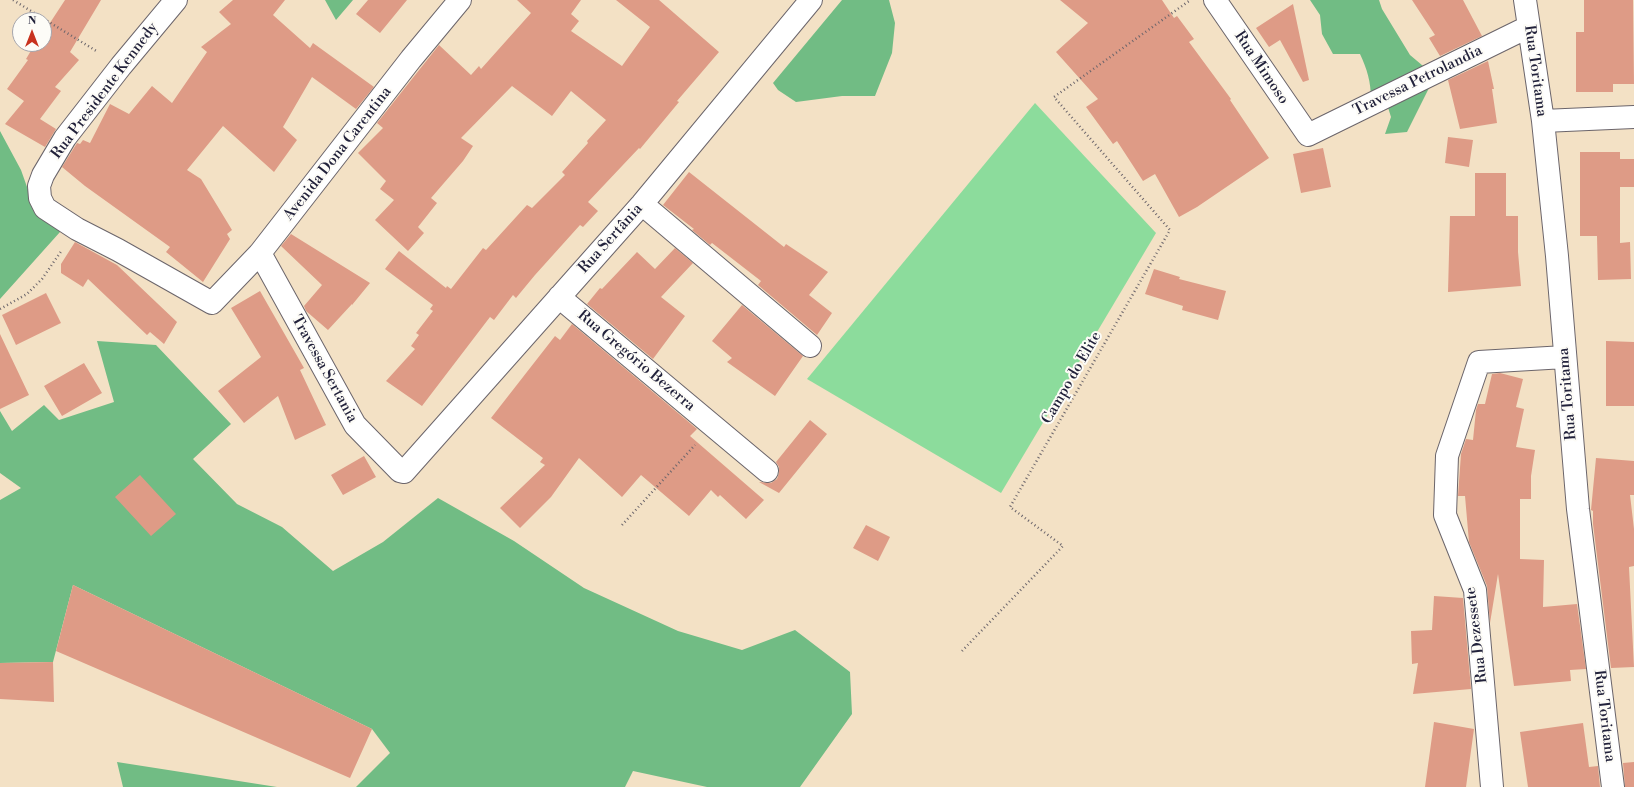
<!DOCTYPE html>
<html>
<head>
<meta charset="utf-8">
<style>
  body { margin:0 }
  #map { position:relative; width:1634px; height:787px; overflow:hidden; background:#f3e1c5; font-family:"Libre Bodoni",serif }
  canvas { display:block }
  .north { position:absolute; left:12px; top:12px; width:40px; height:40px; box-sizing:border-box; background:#fdfcf7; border:1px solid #a5a5ac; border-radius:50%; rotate:0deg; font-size:11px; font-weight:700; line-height:16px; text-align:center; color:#22223b }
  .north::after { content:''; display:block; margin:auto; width:14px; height:18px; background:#c8321e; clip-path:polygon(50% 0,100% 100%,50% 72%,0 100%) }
</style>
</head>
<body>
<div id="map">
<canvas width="1634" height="787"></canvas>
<div class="north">N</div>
</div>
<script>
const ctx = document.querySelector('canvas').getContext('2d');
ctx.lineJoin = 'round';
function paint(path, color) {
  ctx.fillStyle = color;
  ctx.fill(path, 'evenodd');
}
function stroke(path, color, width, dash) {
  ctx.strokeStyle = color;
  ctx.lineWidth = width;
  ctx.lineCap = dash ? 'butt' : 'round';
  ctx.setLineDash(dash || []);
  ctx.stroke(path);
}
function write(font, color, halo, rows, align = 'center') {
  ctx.font = font + ' "Libre Bodoni",serif';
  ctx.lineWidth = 4;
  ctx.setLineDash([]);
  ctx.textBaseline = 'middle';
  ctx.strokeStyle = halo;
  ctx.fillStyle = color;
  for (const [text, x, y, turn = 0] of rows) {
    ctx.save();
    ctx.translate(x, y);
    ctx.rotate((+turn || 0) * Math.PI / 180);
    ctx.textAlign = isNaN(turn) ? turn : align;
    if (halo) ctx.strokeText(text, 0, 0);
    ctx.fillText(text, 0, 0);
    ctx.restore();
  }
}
paint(new Path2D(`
  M 1035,103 L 1156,233 L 1001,493 L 807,379 Z`), '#8cdc9c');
paint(new Path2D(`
  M 325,0 L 353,0 L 336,20 Z
  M 842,0 L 889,0 L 895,23 L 892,53 L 875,96 L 842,96 L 796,102 L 778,90 L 773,83 Z
  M 1310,0 L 1379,0 L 1382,9 L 1410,55 L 1435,76 L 1407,132 L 1385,134 L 1391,117 L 1385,98 L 1371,99 C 1371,82 1367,69 1360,54 L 1333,54 L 1322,34 L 1320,15 Z
  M 0,131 L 21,170 L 32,201 L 60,232 L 0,299 Z
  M 97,341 L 156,345 L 231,424 L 193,459 L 237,504 L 282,527 L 333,571 L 383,542 L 438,498 L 514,541 L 584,588 L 678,631 L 742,650 L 795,630 L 850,672 L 852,714 L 800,787 L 707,787 L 633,771 L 625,787 L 356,787 L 390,753 L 372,729 L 73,585 L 53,662 L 0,663 L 0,500 L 21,488 L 0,473 L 0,411 L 12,431 L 44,405 L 59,420 L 114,402 Z
  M 117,762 L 277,787 L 123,787 Z`), '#71bc84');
paint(new Path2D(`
  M 65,0 L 101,0 L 70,52 L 79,60 L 55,87 L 61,91 L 40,119 L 56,129 L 45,147 L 5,124 L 24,101 L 7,89 L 28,60 L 26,59 L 35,44 L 44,44 L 44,32 Z
  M 233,0 L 285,0 L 273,15 L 310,48 L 313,43 L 374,87 L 356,109 L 312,77 L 283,127 L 297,140 L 274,172 L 223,126 L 187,170 L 201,179 L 232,230 L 227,234 L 230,239 L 203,282 L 166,252 L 170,247 L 85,186 L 62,167 L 77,143 L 80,144 L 83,140 L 90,143 L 110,104 L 129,114 L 152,86 L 172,103 L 207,52 L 201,47 L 231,24 L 219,12 Z
  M 368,0 L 407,0 L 380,33 L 356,14 Z
  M 517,0 L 581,0 L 571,14 L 579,21 L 571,31 L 622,66 L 650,27 L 616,0 L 659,0 L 719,52 L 677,101 L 679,102 L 640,149 L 639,148 L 588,202 L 598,211 L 583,227 L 580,225 L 535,275 L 516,298 L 513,295 L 494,320 L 490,317 L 422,406 L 386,381 L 415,349 L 411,346 L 419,335 L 416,333 L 433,311 L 430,309 L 433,305 L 385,269 L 399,251 L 446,288 L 447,286 L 451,289 L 483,248 L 486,250 L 527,205 L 532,208 L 565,175 L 562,172 L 588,143 L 587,141 L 606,120 L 571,91 L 552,116 L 512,86 L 461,138 L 473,146 L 463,161 L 431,198 L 437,203 L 418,227 L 424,233 L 408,251 L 375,220 L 394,200 L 380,189 L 386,181 L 358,153 L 383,128 L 377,123 L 439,45 L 471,75 L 479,66 L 481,69 L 531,13 Z
  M 1060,0 L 1162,0 L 1174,18 L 1177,16 L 1194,39 L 1189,42 L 1231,99 L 1230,100 L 1269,158 L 1197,207 L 1179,217 L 1155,174 L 1143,181 L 1117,141 L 1113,144 L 1086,107 L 1098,99 L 1056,52 L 1088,23 Z
  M 1412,0 L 1463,0 L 1482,36 L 1440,56 L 1429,38 L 1435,35 Z
  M 1584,0 L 1633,0 L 1634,84 L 1613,84 L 1613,92 L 1576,92 L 1576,32 L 1584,32 Z
  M 1293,4 L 1309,80 L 1303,82 L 1280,40 L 1269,47 L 1256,28 Z
  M 1488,61 L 1494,89 L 1492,89 L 1497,123 L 1460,129 L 1448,80 Z
  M 1448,137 L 1473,140 L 1469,167 L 1445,163 Z
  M 1323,148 L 1331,187 L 1301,193 L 1293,154 Z
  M 1580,152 L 1620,152 L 1620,159 L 1634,159 L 1634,187 L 1620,187 L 1620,243 L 1630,242 L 1631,279 L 1598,280 L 1597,236 L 1580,236 Z
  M 689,172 L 784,247 L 786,244 L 828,272 L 809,295 L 832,313 L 817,335 L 758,285 L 761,281 L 712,243 L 710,245 L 692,230 L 694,229 L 663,205 Z
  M 1475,173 L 1506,173 L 1506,216 L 1518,216 L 1518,252 L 1521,286 L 1448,292 L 1450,216 L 1475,216 Z
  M 291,234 L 370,283 L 352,305 L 352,304 L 328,330 L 306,311 L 304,306 L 322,285 L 281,246 Z
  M 75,242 L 117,265 L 177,322 L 164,344 L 150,332 L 147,335 L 88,279 L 83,287 L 61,273 L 61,264 Z
  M 675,248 L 693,263 L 661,297 L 685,316 L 653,359 L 587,304 L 600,288 L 602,289 L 637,252 L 655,269 Z
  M 1154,269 L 1180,277 L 1179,279 L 1226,291 L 1218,320 L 1182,310 L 1183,306 L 1145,294 Z
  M 260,291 L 304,368 L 300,370 L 326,425 L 295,440 L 278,396 L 244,423 L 218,391 L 261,357 L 231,308 Z
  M 46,293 L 61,323 L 16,345 L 2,315 Z
  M 742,305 L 803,356 L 775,396 L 727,362 L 732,358 L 712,341 Z
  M 572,324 L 697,429 L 690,436 L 764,500 L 746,519 L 720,495 L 718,497 L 711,490 L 689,516 L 641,475 L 622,497 L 579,458 L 551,497 L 520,528 L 500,508 L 545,465 L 540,462 L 543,458 L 491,418 L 555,336 L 560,340 Z
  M 0,334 L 29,395 L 0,409 Z
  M 1606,341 L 1634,342 L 1634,406 L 1606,406 Z
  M 84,363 L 102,393 L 62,416 L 44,386 Z
  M 1500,373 L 1523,379 L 1516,407 L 1524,409 L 1516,447 L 1535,450 L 1531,476 L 1531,499 L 1520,499 L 1520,559 L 1544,560 L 1543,607 L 1577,604 L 1586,669 L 1570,670 L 1571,681 L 1514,686 L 1498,574 L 1490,623 L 1487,586 L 1469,542 L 1465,496 L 1458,496 L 1461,454 L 1466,439 L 1473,440 L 1476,410 L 1478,404 L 1485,404 L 1492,374 Z
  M 810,420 L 827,434 L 779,493 L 759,482 L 771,483 L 777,479 L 779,473 L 779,467 L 776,462 Z
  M 364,456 L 376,477 L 343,495 L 331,475 Z
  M 1596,458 L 1634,461 L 1634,495 L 1630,495 L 1634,529 L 1634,566 L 1629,567 L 1634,667 L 1611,668 L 1593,524 L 1593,511 L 1591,510 Z
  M 140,475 L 176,514 L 151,536 L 115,497 Z
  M 866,525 L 890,537 L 878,561 L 853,548 Z
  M 73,585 L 372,729 L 350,778 L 56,651 Z
  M 1434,596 L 1463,598 L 1471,689 L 1413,694 L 1418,663 L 1412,664 L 1411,631 L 1432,630 Z
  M 53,662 L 54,702 L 0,699 L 0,663 Z
  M 1434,722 L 1474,729 L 1466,787 L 1425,787 Z
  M 1583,723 L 1589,767 L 1598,766 L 1600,787 L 1528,787 L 1520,732 Z
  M 1634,762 L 1634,787 L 1625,787 L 1623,763 Z`), '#de9b86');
const minor = new Path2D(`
  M 176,0 L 121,66 L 65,138 L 43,175 L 39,186 L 40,198 L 45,208 L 77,229 L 118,250 L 212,303 L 260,253 L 411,59 L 460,0
  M 1215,0 L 1308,135 L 1528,27
  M 1525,0 L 1543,121 L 1557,256 L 1578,509 L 1613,787
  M 1543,121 L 1634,117
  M 642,204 L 810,346
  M 260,253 L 355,425 L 400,471 L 404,472 L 642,204 L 811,0
  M 559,297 L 767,471
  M 1492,787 L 1475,590 L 1445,515 L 1447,456 L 1479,362 L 1565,357`);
stroke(minor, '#6b656b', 24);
stroke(new Path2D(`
  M 13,0 L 98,52
  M 0,309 L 27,294 L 42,279 L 62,250
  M 622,525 L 695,445
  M 962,651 L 1063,546 L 1010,507 L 1170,230 L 1054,97 L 1189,1`), '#6b656b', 2.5, [1, 3]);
stroke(minor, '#fff', 22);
write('15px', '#22223b', '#fdfcf7', [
  ["Rua Mimoso",1261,68,56],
  ["Rua Toritama",1535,71,82],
  ["Travessa Petrolandia",1418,81,-26],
  ["Rua Presidente Kennedy",105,91,-53],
  ["Avenida Dona Carentina",338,154,-52],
  ["Rua Sertânia",611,239,-48],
  ["Rua Gregório Bezerra",636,361,40],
  ["Travessa Sertania",324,369,61],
  ["Campo do Elite",1072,378,-60],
  ["Rua Toritama",1568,394,-95],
  ["Rua Dezessete",1477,635,-97],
  ["Rua Toritama",1604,716,83]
]);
</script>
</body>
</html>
